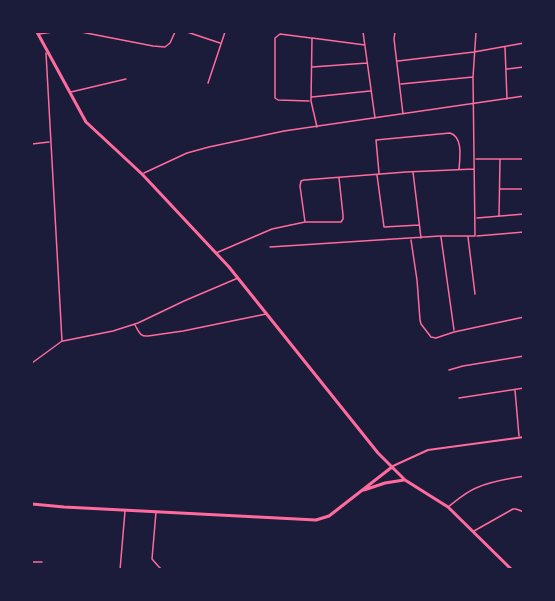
<!DOCTYPE html>
<html>
<head>
<meta charset="utf-8">
<style>
  body { margin:0 }
  #map { position:relative; width:555px; height:601px; overflow:hidden; background:#1b1b3a; font-family:Rubik,sans-serif }
  canvas { display:block }
  .frame { position:absolute; inset:0; border:33px solid #1b1b3a; pointer-events:none }
</style>
</head>
<body>
<div id="map">
<canvas width="555" height="601"></canvas>
<div class="frame"></div>
</div>
<script>
const ctx = document.querySelector('canvas').getContext('2d');
ctx.lineJoin = 'round';
function stroke(path, color, width, dash) {
  ctx.strokeStyle = color;
  ctx.lineWidth = width;
  ctx.lineCap = dash ? 'butt' : 'round';
  ctx.setLineDash(dash || []);
  ctx.stroke(path);
}
stroke(new Path2D(`
  M 81,32 L 153,46 L 165,47 L 170,43 L 175,32
  M 187,32 L 220,43
  M 363,32 L 375,118
  M 395,32 L 394,39 L 403,114
  M 39,34 L 53,32
  M 505,47 L 507,99
  M 398,61 L 474,52 L 524,43
  M 312,67 L 367,63
  M 507,69 L 524,67
  M 208,83 L 225,32
  M 401,84 L 473,77
  M 71,92 L 126,79
  M 312,97 L 370,91
  M 309,101 L 278,100 L 275,98 L 275,38 L 280,34 L 311,38
  M 317,127 L 311,101 L 312,38 L 365,45
  M 32,144 L 49,142
  M 476,159 L 524,159
  M 413,172 L 421,238
  M 144,173 L 187,153 L 209,147 L 284,131 L 524,96
  M 379,173 L 376,140 L 450,133 C 463,137 460,157 459,169
  M 377,175 L 384,227 L 419,225
  M 500,189 L 524,189
  M 499,216 L 500,160
  M 477,218 L 524,214
  M 305,222 L 300,186 L 301,181 L 304,180 L 406,172 L 474,169
  M 477,236 L 524,232
  M 441,237 L 454,330
  M 468,237 L 475,294
  M 411,240 L 417,280 L 420,320 L 421,324 L 431,337 L 436,338 L 454,332 L 524,317
  M 270,247 L 440,236 L 475,236 L 473,77 L 476,32
  M 216,253 L 272,229 L 305,222 L 341,222 L 343,219 L 343,215 L 339,178
  M 135,325 C 139,332 140,337 148,336 L 183,331 L 266,314
  M 63,341 L 113,331 L 138,323 L 184,301 L 238,278
  M 32,363 L 62,341 L 46,53
  M 449,370 L 463,366 L 524,356
  M 515,390 L 519,436
  M 459,398 L 524,388
  M 448,507 C 457,500 466,492 476,488 C 491,481 508,479 524,476
  M 156,512 L 152,559 L 159,567 L 163,570
  M 474,531 L 513,509 L 516,509 L 524,512
  M 32,562 L 42,562
  M 120,570 L 125,511`), '#ff6b9d', 1.5);
stroke(new Path2D(`
  M 393,466 L 428,450 L 524,437`), '#ff6b9d', 2);
stroke(new Path2D(`
  M 37,32 L 86,122 L 142,174 L 229,267 L 378,453 L 405,480 L 448,507 L 512,570
  M 364,490 L 385,483 L 404,480
  M 32,504 L 64,507 L 316,520 L 329,516 L 392,467`), '#ff6b9d', 3);
</script>
</body>
</html>
